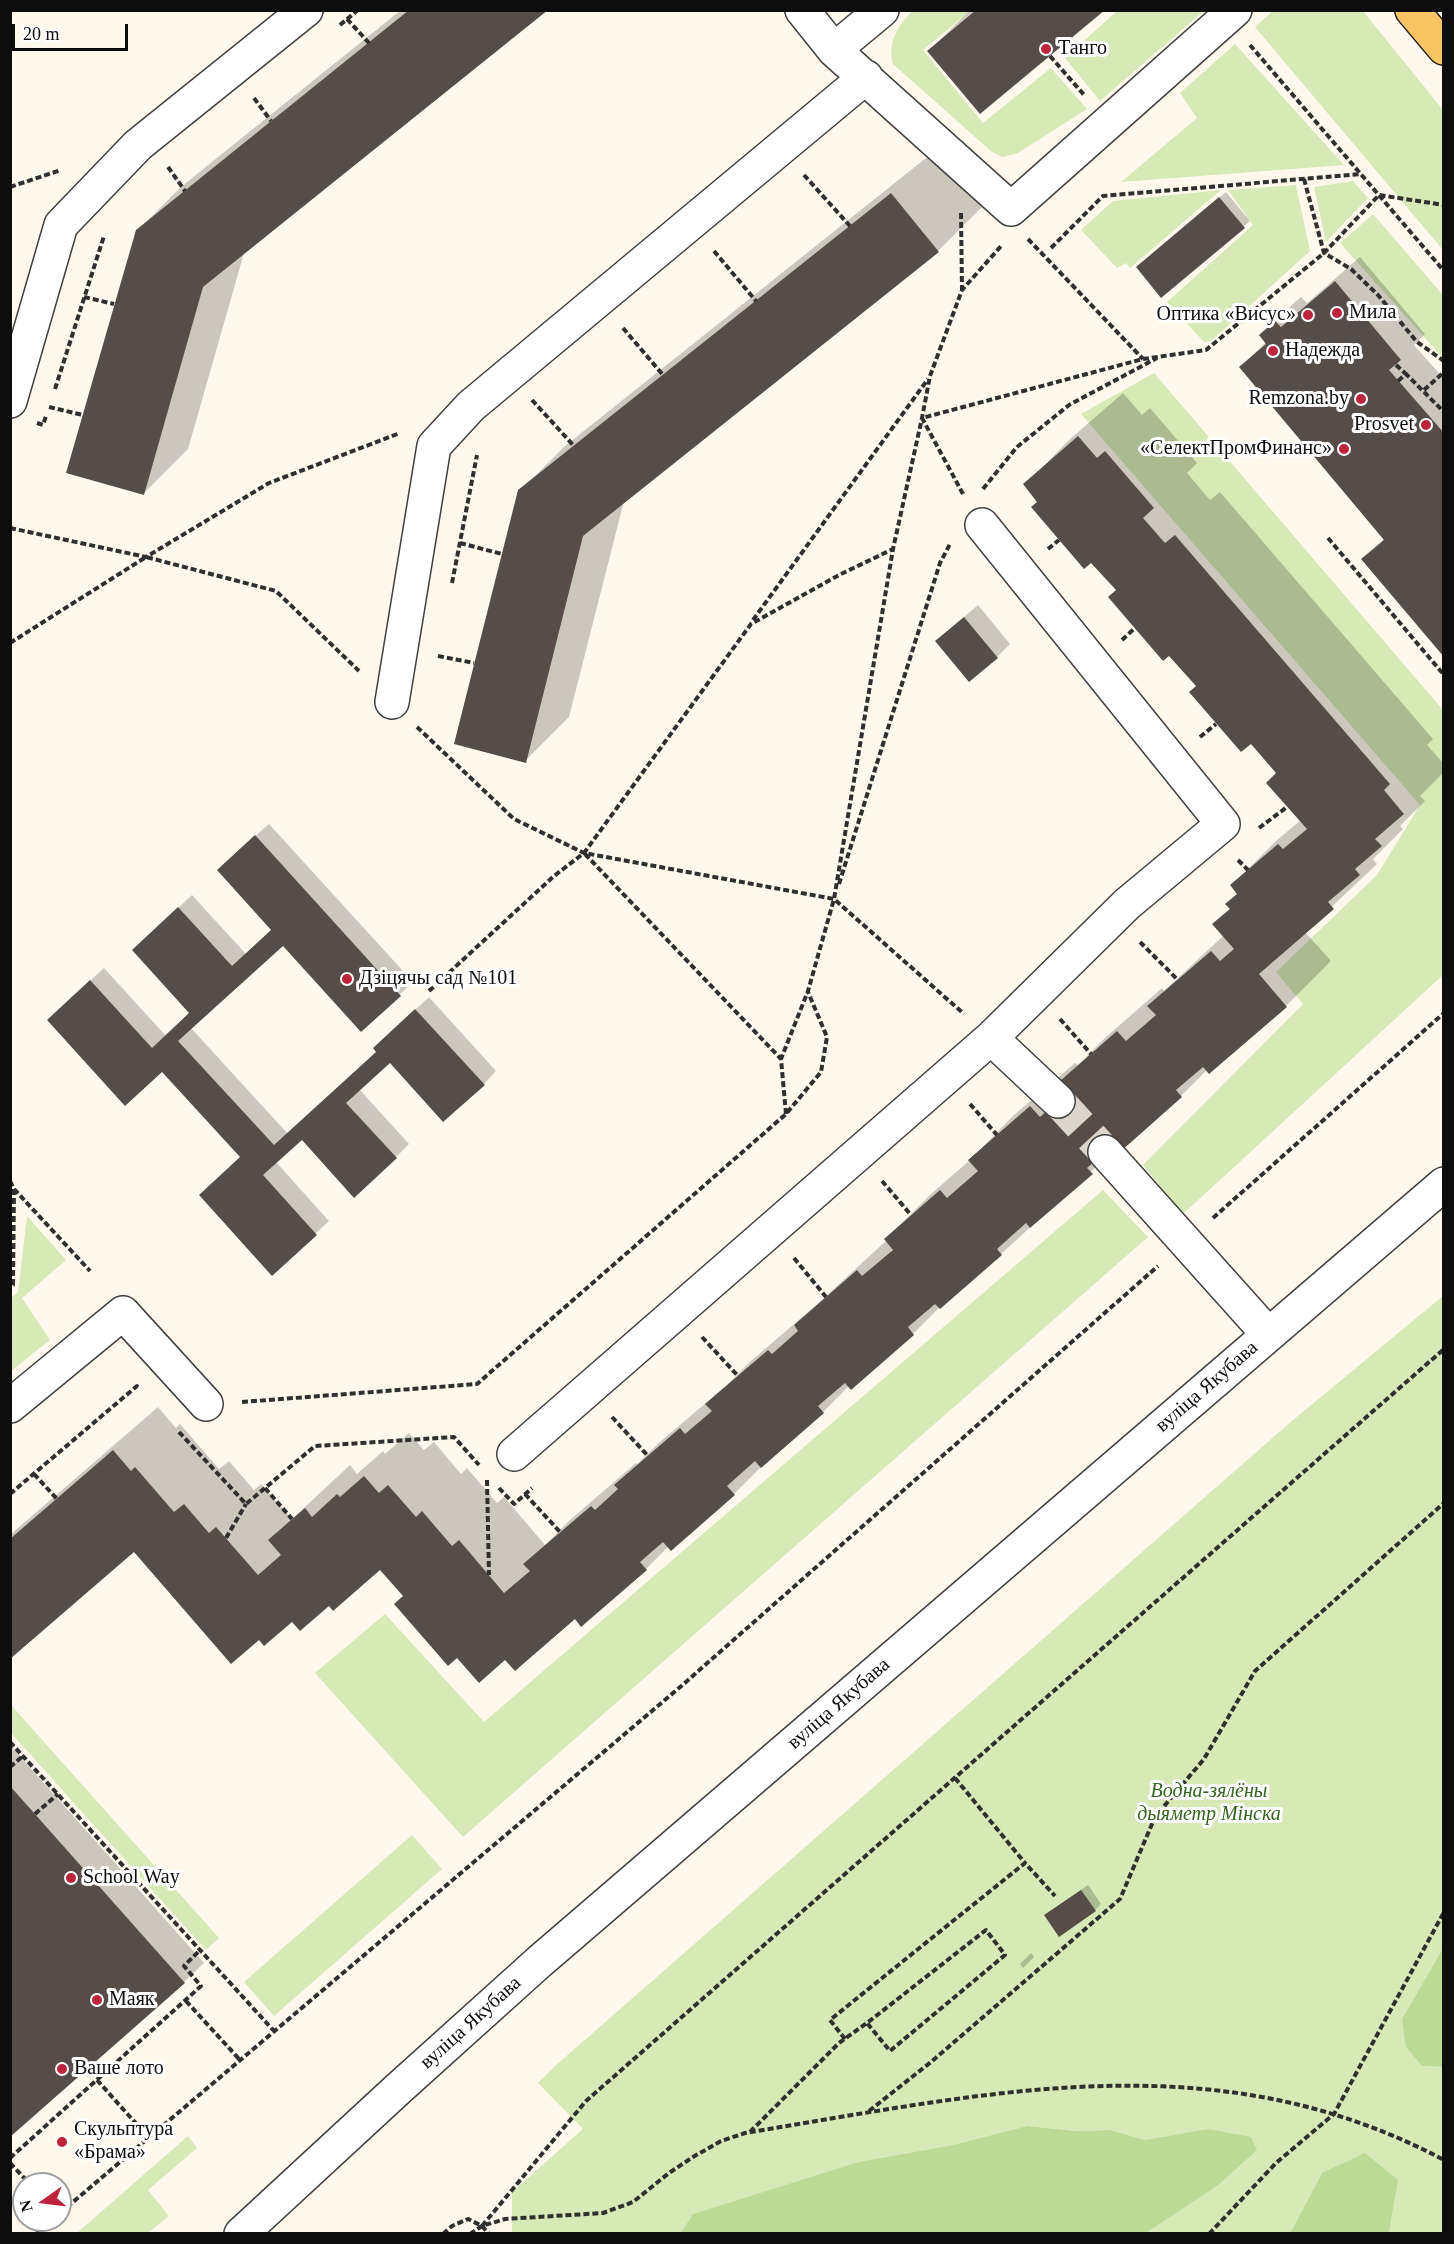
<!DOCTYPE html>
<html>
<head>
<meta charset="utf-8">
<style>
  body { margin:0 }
  #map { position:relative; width:1454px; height:2244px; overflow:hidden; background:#fff9ed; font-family:"Times New Roman",serif }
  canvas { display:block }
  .frame { position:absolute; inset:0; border:12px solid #0d0d0d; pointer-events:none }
  .north { position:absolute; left:12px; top:2172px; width:60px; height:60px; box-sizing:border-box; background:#fff; border:2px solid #9e9e9e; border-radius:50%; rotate:256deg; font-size:16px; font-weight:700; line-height:24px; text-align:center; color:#0d0d0d }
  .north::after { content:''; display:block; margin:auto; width:21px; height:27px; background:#bd243c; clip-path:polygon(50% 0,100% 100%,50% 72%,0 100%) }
  .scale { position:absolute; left:12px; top:24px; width:116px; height:27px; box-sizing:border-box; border:3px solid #0d0d0d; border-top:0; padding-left:8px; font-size:18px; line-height:21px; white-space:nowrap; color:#0d0d0d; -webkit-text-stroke:4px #fff; paint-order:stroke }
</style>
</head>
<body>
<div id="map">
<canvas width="1454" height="2244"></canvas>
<div class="frame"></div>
<div class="north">N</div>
<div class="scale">20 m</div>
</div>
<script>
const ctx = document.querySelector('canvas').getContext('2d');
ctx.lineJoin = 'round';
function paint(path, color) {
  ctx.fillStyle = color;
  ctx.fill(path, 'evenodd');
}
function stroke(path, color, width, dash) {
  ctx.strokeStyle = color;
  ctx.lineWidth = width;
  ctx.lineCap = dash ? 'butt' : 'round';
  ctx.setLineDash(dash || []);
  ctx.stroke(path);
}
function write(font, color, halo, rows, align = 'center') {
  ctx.font = font + ' "Times New Roman",serif';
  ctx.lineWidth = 6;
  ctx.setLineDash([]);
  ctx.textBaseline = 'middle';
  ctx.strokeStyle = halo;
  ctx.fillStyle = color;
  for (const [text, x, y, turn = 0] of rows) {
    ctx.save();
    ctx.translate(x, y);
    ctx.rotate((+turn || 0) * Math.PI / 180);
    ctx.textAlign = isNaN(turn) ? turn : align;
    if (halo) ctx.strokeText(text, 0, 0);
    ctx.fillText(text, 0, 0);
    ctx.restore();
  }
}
paint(new Path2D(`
  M 1274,10 L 1363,11 L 1443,110 L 1443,250 L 1255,27 Z
  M 913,11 L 970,11 L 923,50 L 983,123 L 1051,68 L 1087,109 L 1018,153 L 1002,157 L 992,152 L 893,64 C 887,43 898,24 913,11 Z
  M 1117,11 L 1204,11 L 1100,101 L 1065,58 Z
  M 1235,44 L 1344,165 L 1121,182 L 1197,118 L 1180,93 Z
  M 1353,181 L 1368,198 L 1326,242 L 1314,187 Z
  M 1296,185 L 1310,251 L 1211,341 L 1204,342 L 1167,302 L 1253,225 L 1228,190 Z
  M 1221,190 L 1130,268 L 1126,263 L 1117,268 L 1081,230 L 1113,201 Z
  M 1373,214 L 1443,295 L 1443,358 L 1340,243 Z
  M 1154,373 L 1443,710 L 1443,975 L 1183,1214 L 1143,1165 L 1303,1004 L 1276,972 L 1377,875 L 1420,805 L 1081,414 Z
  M 1103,1190 L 1148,1237 L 463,1837 L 315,1673 L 385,1614 L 484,1722 Z
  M 27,1216 L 66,1260 L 22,1298 L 50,1340 L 11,1371 L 11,1298 L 18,1292 Z
  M 1443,1296 L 1443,1948 L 1402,2019 L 1422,2066 L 1443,2067 L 1443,2233 L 1389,2233 L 1395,2198 L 1322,2173 L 1290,2233 L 1146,2233 L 1217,2185 L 1207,2129 L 1145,2140 L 1110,2130 L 1076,2131 L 1027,2126 L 953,2145 L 858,2162 L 694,2214 L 681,2233 L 512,2233 L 512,2192 L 583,2129 L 538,2083 L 555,2066 L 1293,1420 Z
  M 11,1705 L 219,1938 L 206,1950 L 11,1733 Z
  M 412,1835 L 442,1869 L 274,2016 L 244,1982 Z
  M 188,2136 L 197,2148 L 148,2190 L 169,2216 L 148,2233 L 77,2233 Z`), '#d6e9b6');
paint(new Path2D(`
  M 1443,1948 L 1443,2067 L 1422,2066 L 1406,2047 L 1402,2019 Z
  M 1027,2126 L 1076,2131 L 1110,2130 L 1145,2140 L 1207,2129 L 1251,2137 L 1257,2150 L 1218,2185 L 1146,2233 L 681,2233 L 693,2214 L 858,2162 L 953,2145 Z
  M 1365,2153 L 1398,2180 L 1389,2233 L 1290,2233 L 1322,2173 Z`), '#bcda96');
paint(new Path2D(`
  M 401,10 L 546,10 L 244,253 L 188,449 L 143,494 L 137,231 L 182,186 Z
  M 970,10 L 1102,10 L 929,51 Z
  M 936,150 L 982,207 L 938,251 L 624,501 L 569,717 L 525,761 L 520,491 L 565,446 Z
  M 1226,192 L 1250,221 L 1162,296 L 1144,261 Z
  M 1360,257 L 1425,334 L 1414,345 L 1444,379 L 1444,655 L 1363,559 L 1385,538 L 1241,367 L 1266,342 L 1261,335 L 1286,310 L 1301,297 L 1307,303 Z
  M 1123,393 L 1142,415 L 1150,408 L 1197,463 L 1187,473 L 1210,500 L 1220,492 L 1433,739 L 1427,745 L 1444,764 L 1444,772 L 1420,796 L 1425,801 L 1400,826 L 1403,829 L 1373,859 L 1377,864 L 1305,932 L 1331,961 L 1286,1006 L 1209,1072 L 1207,1070 L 1181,1096 L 1118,1147 L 1001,1254 L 940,1307 L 913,1334 L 851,1388 L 849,1386 L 823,1412 L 774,1454 L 734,1494 L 669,1546 L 646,1569 L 575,1617 L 505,1658 L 404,1595 L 380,1568 L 329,1604 L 259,1638 L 135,1550 L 10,1657 L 10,1535 L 158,1407 L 176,1428 L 180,1424 L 219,1469 L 229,1461 L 254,1490 L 261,1484 L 292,1519 L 350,1465 L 357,1474 L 383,1451 L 385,1454 L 409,1433 L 424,1450 L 434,1442 L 461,1474 L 467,1468 L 497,1503 L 504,1497 L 545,1545 L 570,1520 L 636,1463 L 637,1464 L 661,1441 L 726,1386 L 752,1360 L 814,1307 L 887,1240 L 886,1239 L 930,1195 L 970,1160 L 1014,1115 L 1075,1063 L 1078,1065 L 1106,1037 L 1162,988 L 1164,991 L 1224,935 L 1214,924 L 1231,908 L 1239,893 L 1232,885 L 1276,841 L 1301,820 L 1278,773 L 1197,686 L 1117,590 L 1025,485 L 1069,440 Z
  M 978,605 L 1010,644 L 997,657 L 950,629 Z
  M 269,824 L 413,982 L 362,1030 L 283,943 L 191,1028 L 288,1134 L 378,1051 L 388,1035 L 429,997 L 496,1071 L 484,1084 L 390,1061 L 359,1089 L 409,1144 L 396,1157 L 302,1138 L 276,1162 L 329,1221 L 272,1274 L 242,1157 L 162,1070 L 62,1007 L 104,968 L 166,1036 L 191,1013 L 147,937 L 192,895 L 246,954 L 273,929 L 232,857 Z
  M 10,1745 L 204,1963 L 184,1982 L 10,2134 Z
  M 1088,1885 L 1101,1904 L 1095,1910 L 1052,1910 Z
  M 1031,1953 L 1034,1957 L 1023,1968 L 1020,1964 Z`), '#0003');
paint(new Path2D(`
  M 409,10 L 548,10 L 203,287 L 144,495 L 66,473 L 136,230 Z
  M 976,10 L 1105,10 L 980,114 L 927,51 Z
  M 891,193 L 939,252 L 583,536 L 526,763 L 454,744 L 518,490 Z
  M 1219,197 L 1245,228 L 1161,298 L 1136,267 Z
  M 1335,281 L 1401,360 L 1389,370 L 1444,433 L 1444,657 L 1361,559 L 1384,540 L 1239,367 L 1266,344 L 1259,335 L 1275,321 L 1281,327 Z
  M 1078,436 L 1097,458 L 1105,451 L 1154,508 L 1143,518 L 1165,543 L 1175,535 L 1390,784 L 1384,790 L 1404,814 L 1375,839 L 1382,846 L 1355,869 L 1360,875 L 1328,902 L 1334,909 L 1259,974 L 1287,1007 L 1209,1074 L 1203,1067 L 1176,1090 L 1182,1097 L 1120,1152 L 1114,1144 L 1087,1168 L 1093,1174 L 1030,1228 L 1026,1223 L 997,1249 L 1002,1255 L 940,1309 L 935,1304 L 908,1327 L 914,1335 L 851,1390 L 845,1383 L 818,1406 L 824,1413 L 761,1468 L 755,1461 L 727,1486 L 735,1495 L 671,1551 L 663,1542 L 640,1562 L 647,1570 L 581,1627 L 575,1619 L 515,1671 L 505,1660 L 479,1683 L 457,1658 L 448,1666 L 394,1604 L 403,1596 L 380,1570 L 333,1611 L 329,1606 L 300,1631 L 292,1622 L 264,1646 L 259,1640 L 231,1664 L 134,1552 L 10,1659 L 10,1539 L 113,1450 L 131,1471 L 135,1467 L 174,1512 L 184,1504 L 209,1533 L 216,1527 L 258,1575 L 281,1555 L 268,1540 L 305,1508 L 312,1517 L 337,1494 L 340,1497 L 364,1476 L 379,1493 L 388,1485 L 416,1517 L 422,1511 L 452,1546 L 459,1540 L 504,1593 L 530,1571 L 523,1564 L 591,1506 L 595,1510 L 618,1489 L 614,1485 L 680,1428 L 685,1434 L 712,1411 L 705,1404 L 768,1350 L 772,1354 L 798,1331 L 794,1325 L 857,1270 L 862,1276 L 893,1250 L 884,1239 L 940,1190 L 947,1198 L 978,1171 L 968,1160 L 1030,1106 L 1040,1117 L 1069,1091 L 1060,1081 L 1117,1031 L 1126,1041 L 1156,1015 L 1147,1006 L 1211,951 L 1220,961 L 1234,949 L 1212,924 L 1230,909 L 1225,904 L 1237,894 L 1230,885 L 1278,844 L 1283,849 L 1307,829 L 1266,783 L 1276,773 L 1251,744 L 1241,752 L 1189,692 L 1196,686 L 1169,656 L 1163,661 L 1108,597 L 1116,590 L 1091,563 L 1084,569 L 1031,507 L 1037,502 L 1023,484 Z
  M 964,617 L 998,658 L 969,682 L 935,641 Z
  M 255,835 L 401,996 L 361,1032 L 283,946 L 178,1041 L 274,1145 L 376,1052 L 373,1048 L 415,1009 L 485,1085 L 443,1122 L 390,1063 L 346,1103 L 397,1158 L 354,1198 L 302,1140 L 263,1175 L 317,1235 L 272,1276 L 199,1195 L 240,1157 L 162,1072 L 125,1106 L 47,1020 L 90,980 L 152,1048 L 189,1013 L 132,950 L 178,907 L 232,966 L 271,930 L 217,870 Z
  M 10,1786 L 185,1983 L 10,2137 Z
  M 1081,1890 L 1096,1911 L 1059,1937 L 1044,1915 Z`), '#564d49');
stroke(new Path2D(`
  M 1058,1101 L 1105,1152`), '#dbd6cb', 33, [33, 16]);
const minor = new Path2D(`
  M 802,10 L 834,50 L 1011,209 L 1235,10
  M 834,50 L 882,10
  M 10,401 L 61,225 L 138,145 L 306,10
  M 392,702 L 434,446 L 471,406 L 866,77
  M 991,1038 L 1058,1101
  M 1105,1152 L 1268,1334
  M 10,1406 L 123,1313 L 206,1404
  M 514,1454 L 991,1038 L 1127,904 L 1223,824 L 982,525
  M 241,2234 L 398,2089 L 539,1962 L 1444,1184`);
const major = new Path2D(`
  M 1412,10 L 1444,48`);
stroke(minor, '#404040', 36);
stroke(major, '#1e1e1e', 36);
stroke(new Path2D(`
  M 347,19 L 369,43
  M 340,25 L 358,10
  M 1250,45 L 1444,271
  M 1050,56 L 1085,96
  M 254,98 L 271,121
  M 168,167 L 185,191
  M 804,175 L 850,226
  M 1304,179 L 1324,253 L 1351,269 L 1378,295 L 1417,342 L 1444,361
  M 10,187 L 61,170
  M 961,213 L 962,290
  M 1028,239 L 1143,359
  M 1051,248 L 1103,196 L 1361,174
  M 714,251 L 756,301
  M 84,297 L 114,304
  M 623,328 L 663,375
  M 1396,365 L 1406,374
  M 1398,381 L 1406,374 L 1444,412
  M 55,389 L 104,236
  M 1424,390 L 1444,372
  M 532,400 L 574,446
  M 49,407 L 83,415
  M 37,423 L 43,425 L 46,416
  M 983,489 L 1017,447 L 1069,405 L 1157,358
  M 963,494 L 922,418 L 1143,359 L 1206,350 L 1324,253 L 1379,195 L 1444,205
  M 10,528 L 146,557 L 269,483 L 400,433
  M 1328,538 L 1444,675
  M 460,543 L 502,554
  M 1048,549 L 1059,540
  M 452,583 L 477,455
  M 753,620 L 928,379
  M 1122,640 L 1135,628
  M 10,643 L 146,557 L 276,591 L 359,671
  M 438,656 L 474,663
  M 417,727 L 514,819 L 584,853 L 834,899 L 964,1014
  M 1200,737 L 1216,724
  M 1259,828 L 1287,807
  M 585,854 L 781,1059
  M 1238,860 L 1248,870
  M 839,884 L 940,563 L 950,544
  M 1140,942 L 1178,980
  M 429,991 L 554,876 L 584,853 L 751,624 L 839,575 L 893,549
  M 1060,1019 L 1091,1054
  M 970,1104 L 997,1135
  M 786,1114 L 781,1059 L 808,991 L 834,899 L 893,549 L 922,418 L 930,376 L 962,290 L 1002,245
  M 10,1181 L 14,1189 L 13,1285 L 10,1287
  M 882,1181 L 911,1215
  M 14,1189 L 90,1271
  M 1213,1218 L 1444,1013
  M 794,1258 L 826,1297
  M 702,1337 L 738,1376
  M 242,1402 L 477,1384 L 786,1114 L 821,1072 L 827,1037 L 808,992
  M 612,1417 L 648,1456
  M 179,1432 L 246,1504 L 315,1446 L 454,1437 L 479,1465
  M 34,1474 L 57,1499
  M 487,1480 L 489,1575
  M 265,1488 L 292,1519
  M 499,1488 L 514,1504 L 532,1488
  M 10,1494 L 137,1386 L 139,1389
  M 525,1494 L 560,1532
  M 226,1538 L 246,1504
  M 10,1742 L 274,2031
  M 10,1767 L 23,1756
  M 955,1778 L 1025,1863
  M 35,1814 L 58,1794
  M 186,2001 L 240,2060
  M 845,2039 L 830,2020 L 1025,1863 L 1055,1896
  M 97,2080 L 149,2138
  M 869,2111 L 931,2062 L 1120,1899 L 1155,1817 L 1204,1759 L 1255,1671 L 1444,1503
  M 750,2132 L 839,2043 L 867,2023 L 986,1930 L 1005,1955 L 890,2051 L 867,2023
  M 10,2158 L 201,1986 L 184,1966 L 200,1950
  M 10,2163 L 30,2184
  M 60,2213 L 679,1688 L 1158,1266
  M 482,2226 L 586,2101 L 1444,1349
  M 36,2234 L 52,2220
  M 443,2234 L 452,2226 L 468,2219 L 482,2226 L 489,2234
  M 470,2234 L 482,2226 L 505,2219 L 603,2213 L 633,2202 L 669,2173 L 693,2157 L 721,2141 L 745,2133 C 986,2094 1214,2038 1444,2160
  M 1209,2234 L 1276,2163 L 1334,2114 L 1444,1912`), '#2f2f2f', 4, [6, 3]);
stroke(minor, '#fff', 33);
stroke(major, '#f9c463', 33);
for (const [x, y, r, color] of [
  [1046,49,6,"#bd243c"],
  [1337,313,6,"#bd243c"],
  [1308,315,6,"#bd243c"],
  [1273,351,6,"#bd243c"],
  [1361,399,6,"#bd243c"],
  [1426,425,6,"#bd243c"],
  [1344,449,6,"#bd243c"],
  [347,979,6,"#bd243c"],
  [71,1878,6,"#bd243c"],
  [97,2000,6,"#bd243c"],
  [62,2069,6,"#bd243c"],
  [62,2142,6,"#bd243c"]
]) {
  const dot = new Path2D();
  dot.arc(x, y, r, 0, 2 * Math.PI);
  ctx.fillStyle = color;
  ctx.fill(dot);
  stroke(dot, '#fff', 2);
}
write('20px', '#0d0d0d', '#fff', [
  ["Танго",1058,49],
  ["Мила",1349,313],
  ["Оптика «Висус»",1296,315,"right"],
  ["Надежда",1285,351],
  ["Remzona.by",1349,399,"right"],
  ["Prosvet",1414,425,"right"],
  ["«СелектПромФинанс»",1332,449,"right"],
  ["Дзіцячы сад №101",359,979],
  ["School Way",83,1878],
  ["Маяк",109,2000],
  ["Ваше лото",74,2069],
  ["Скульптура",74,2130],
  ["«Брама»",74,2153]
], 'left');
write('20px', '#0d0d0d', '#fff', [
  ["вуліца Якубава",1207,1387,-41],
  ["вуліца Якубава",839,1704,-41],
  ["вуліца Якубава",471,2023,-42]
]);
write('italic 20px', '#34651d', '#fff', [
  ["Водна-зялёны",1209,1792],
  ["дыяметр Мінска",1209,1815]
]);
</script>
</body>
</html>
